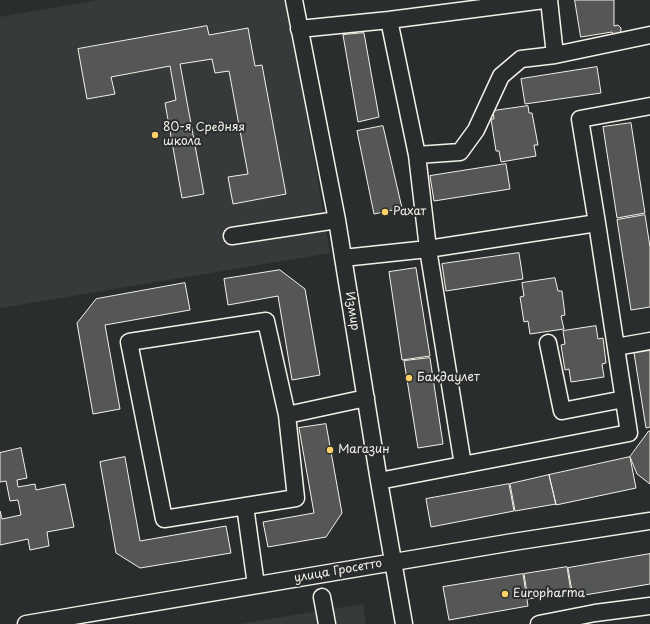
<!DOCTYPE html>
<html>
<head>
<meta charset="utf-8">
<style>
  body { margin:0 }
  canvas { display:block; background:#2a2d2e }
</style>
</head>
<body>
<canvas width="650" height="624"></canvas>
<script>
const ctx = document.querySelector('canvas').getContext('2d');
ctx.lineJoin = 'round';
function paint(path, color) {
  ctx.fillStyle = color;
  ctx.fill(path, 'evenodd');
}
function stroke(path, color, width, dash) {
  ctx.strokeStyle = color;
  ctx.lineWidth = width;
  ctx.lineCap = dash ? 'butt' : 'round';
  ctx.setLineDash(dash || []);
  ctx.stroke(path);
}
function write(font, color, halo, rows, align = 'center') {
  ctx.font = font + ' "Playpen Sans",sans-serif';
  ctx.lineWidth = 4;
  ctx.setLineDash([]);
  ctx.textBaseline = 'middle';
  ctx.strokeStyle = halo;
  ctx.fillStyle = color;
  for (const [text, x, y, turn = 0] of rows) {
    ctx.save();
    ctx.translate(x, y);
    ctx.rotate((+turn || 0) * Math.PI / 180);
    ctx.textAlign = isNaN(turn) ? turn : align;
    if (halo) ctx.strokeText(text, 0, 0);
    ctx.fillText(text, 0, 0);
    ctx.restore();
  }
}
paint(new Path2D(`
  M 99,0 L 287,0 L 330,253 L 0,308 L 0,17 Z
  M 363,604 L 366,624 L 239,624 Z`), '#373a3a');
const building = new Path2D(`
  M 575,0 L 614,0 L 614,26 L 618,25 L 621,28 L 621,31 L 618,34 L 615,35 L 612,32 L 581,37 Z
  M 207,26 L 209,35 L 248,28 L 255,66 L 262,65 L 286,194 L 233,204 L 228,177 L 248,174 L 229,71 L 215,73 L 212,59 L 180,64 L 204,194 L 182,198 L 165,103 L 176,100 L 170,66 L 111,77 L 115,94 L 87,99 L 78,49 Z
  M 364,33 L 379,117 L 358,122 L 343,35 Z
  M 597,67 L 601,93 L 525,104 L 521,79 Z
  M 528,106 L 529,113 L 532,113 L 538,145 L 534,145 L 536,156 L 501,162 L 499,151 L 496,151 L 491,119 L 494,119 L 493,111 Z
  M 631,123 L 645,213 L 617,218 L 603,127 Z
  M 383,126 L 402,208 L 374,214 L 357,131 Z
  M 506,164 L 510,189 L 434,201 L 430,176 Z
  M 645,215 L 650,247 L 650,307 L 631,310 L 617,220 Z
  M 519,253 L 523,279 L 446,291 L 442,264 Z
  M 416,268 L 430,356 L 402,360 L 389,272 Z
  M 280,270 L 305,289 L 320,375 L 292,380 L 278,296 L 228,305 L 224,279 Z
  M 555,278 L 558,291 L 562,291 L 565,315 L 561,316 L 564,329 L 530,334 L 528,321 L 524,322 L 520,297 L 524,296 L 522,283 Z
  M 185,283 L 190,310 L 105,325 L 120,409 L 93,414 L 77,323 L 96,299 Z
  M 596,326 L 598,339 L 603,338 L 606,363 L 602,364 L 604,377 L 571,382 L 569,369 L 565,370 L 561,345 L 565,344 L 563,331 Z
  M 650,350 L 650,427 L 646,428 L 634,353 Z
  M 430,358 L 443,444 L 418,448 L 404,361 Z
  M 326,424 L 342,513 L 326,537 L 268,547 L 263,522 L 314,513 L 299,428 Z
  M 649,431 L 650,431 L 650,484 L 637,474 L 630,457 Z
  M 21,448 L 27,478 L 17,480 L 18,487 L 35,484 L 36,490 L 65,484 L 74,527 L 47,532 L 49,546 L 30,550 L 28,539 L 0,545 L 0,511 L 2,519 L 21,515 L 18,500 L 10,501 L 6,481 L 0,482 L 0,453 Z
  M 125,457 L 140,541 L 226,526 L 231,553 L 140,568 L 116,553 L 100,462 Z
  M 630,457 L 636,488 L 556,505 L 549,475 Z
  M 549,475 L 556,504 L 515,511 L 510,484 Z
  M 509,484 L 514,511 L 431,527 L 426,499 Z
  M 650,554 L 650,584 L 573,597 L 568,568 Z
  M 567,567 L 571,592 L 528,599 L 524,574 Z
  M 523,574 L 528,606 L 449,620 L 443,587 Z`);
paint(building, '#555756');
stroke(building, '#f4f1e8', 1);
const minor = new Path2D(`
  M 294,0 L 337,220 L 379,481 L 404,624
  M 549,0 L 555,55 L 650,35
  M 389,20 L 417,155
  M 299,29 L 389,20 L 544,0
  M 597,223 L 580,119 L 650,106
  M 232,236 L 337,220
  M 343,258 L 428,249 L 597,223 L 629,433 L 379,481
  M 548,343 L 562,411 L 624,399
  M 616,347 L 650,341
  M 287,415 L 296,498 L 164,519 L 129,342 L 266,321 L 287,415 L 366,398
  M 463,465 L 428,249 L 417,155 L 460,152 L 476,130 L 501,76 L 521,59 L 555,55
  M 245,506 L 256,585
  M 322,597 L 327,624
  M 26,624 L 513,542 L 650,521
  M 539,624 L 595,613 L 650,606`);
stroke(minor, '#f4f1e8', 19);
stroke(minor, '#2a2d2e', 16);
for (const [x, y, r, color] of [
  [155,135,4,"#ffd166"],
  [385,212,4,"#ffd166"],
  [409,378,4,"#ffd166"],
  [330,450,4,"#ffd166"],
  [505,594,4,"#ffd166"]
]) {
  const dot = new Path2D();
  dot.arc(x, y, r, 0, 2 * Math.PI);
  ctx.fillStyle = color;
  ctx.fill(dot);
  stroke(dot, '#2a2d2e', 1.5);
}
write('12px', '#f4f1e8', '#2a2d2e', [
  ["80-я Средняя",163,128],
  ["школа",163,142],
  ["Рахат",393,212],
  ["Бақдаулет",417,378],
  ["Магазин",338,450],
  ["Europharma",513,594]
], 'left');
write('12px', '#f4f1e8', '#2a2d2e', [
  ["Измир",352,311,81],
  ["улица Гросетто",338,571,-10]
]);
</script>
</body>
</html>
